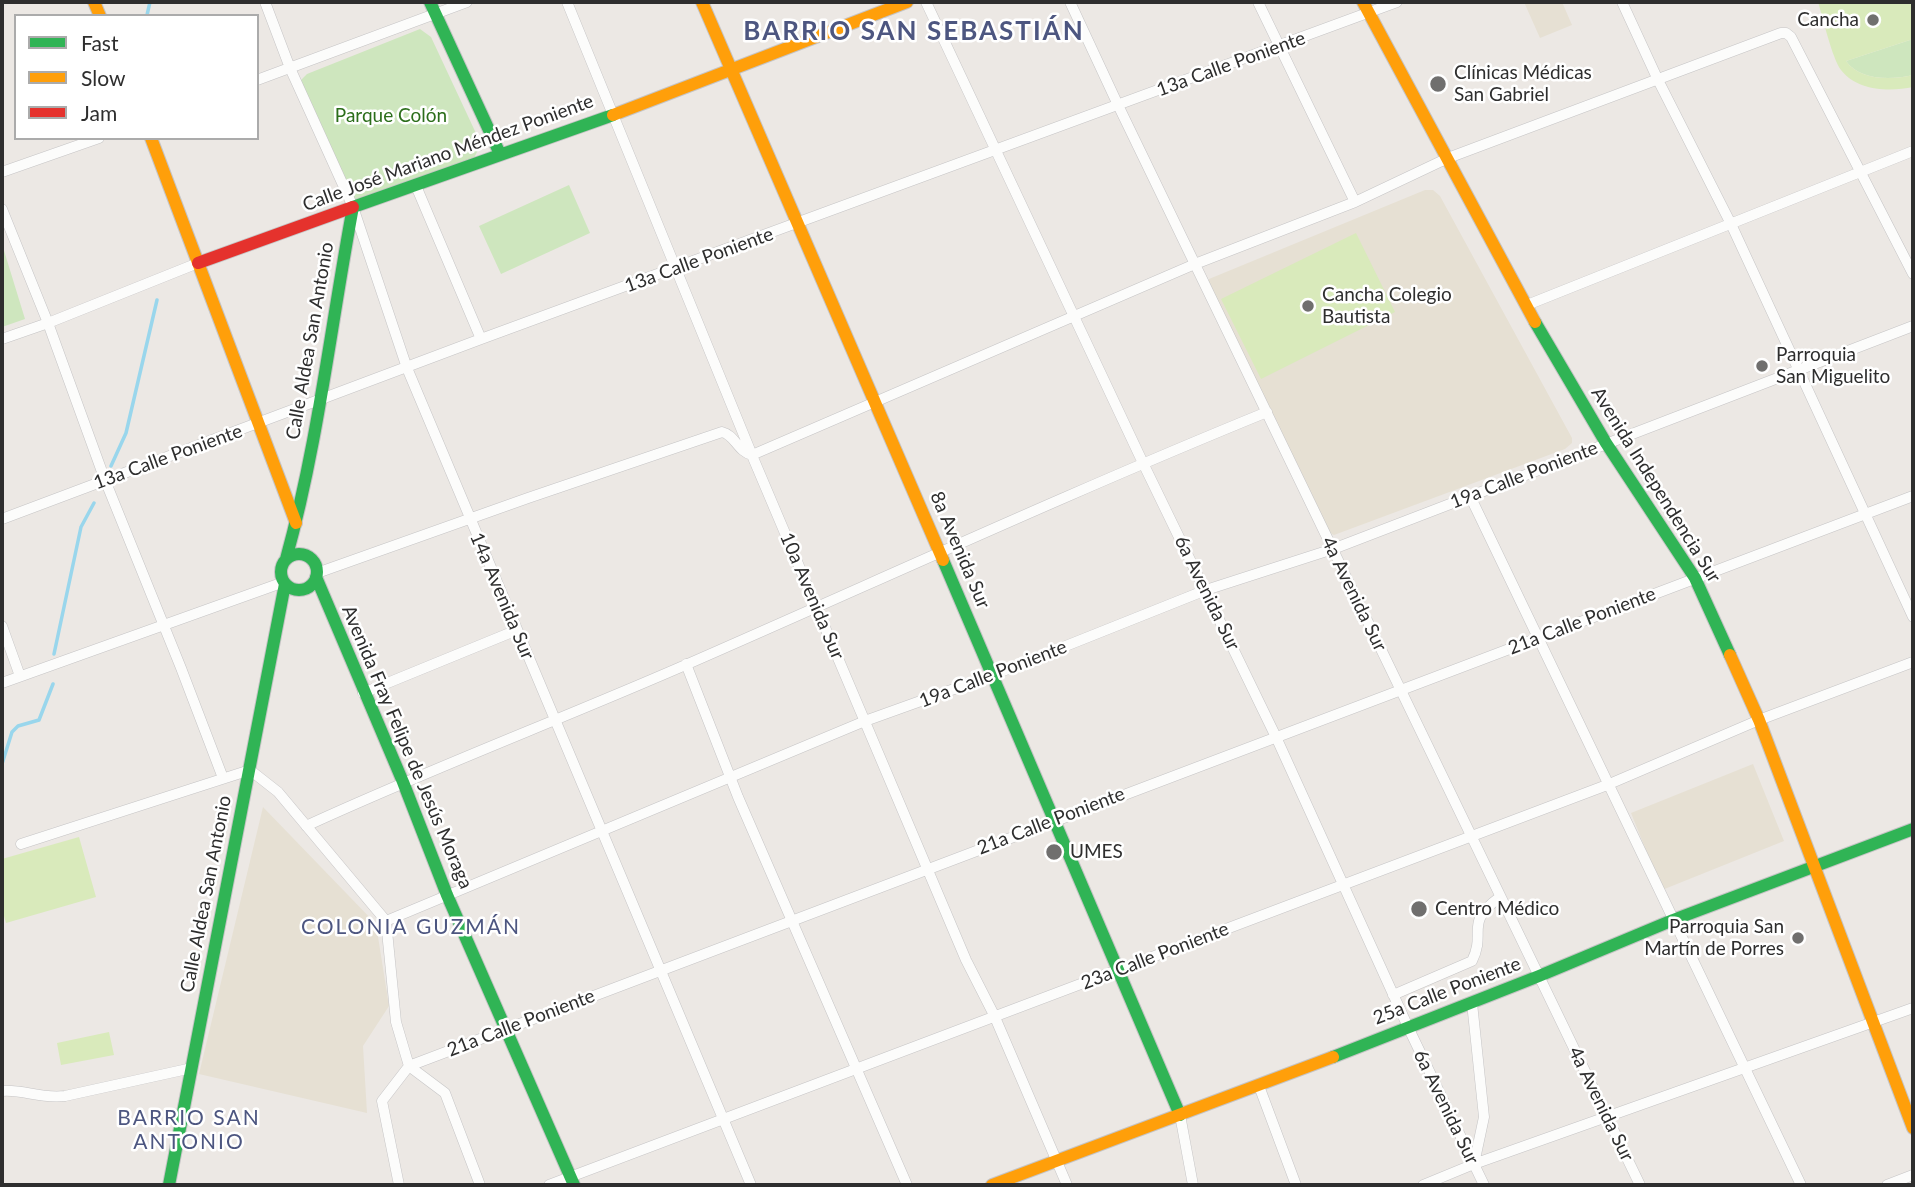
<!DOCTYPE html>
<html>
<head>
<meta charset="utf-8">
<style>
  body { margin:0 }
  #map { position:relative; width:1915px; height:1187px; overflow:hidden; background:#ece8e4; font-family:Lato,sans-serif }
  canvas { display:block }
  .frame { position:absolute; inset:0; border:4px solid #2e2e2e; pointer-events:none }
  .legend { position:absolute; left:14px; top:14px; width:245px; height:126px; box-sizing:border-box; background:#fff; border:2px solid #ababab; margin:0; padding:9px 12px; list-style:none; font-size:21px; color:#2e2e2e }
  .legend li { display:flex; align-items:center; gap:14px; height:35px }
  .legend b { width:35px; border:2px solid #ababab }
</style>
</head>
<body>
<div id="map">
<canvas width="1915" height="1187"></canvas>
<div class="frame"></div>
<ul class="legend">
<li><b style="height:9px;background:#30b455"></b>Fast</li>
<li><b style="height:9px;background:#ff9f0a"></b>Slow</li>
<li><b style="height:9px;background:#e5322d"></b>Jam</li>
</ul>
</div>
<script>
const ctx = document.querySelector('canvas').getContext('2d');
ctx.lineJoin = 'round';
function paint(path, color) {
  ctx.fillStyle = color;
  ctx.fill(path, 'evenodd');
}
function stroke(path, color, width, dash) {
  ctx.strokeStyle = color;
  ctx.lineWidth = width;
  ctx.lineCap = dash ? 'butt' : 'round';
  ctx.setLineDash(dash || []);
  ctx.stroke(path);
}
function write(font, color, halo, rows, align = 'center') {
  ctx.font = font + ' Lato,sans-serif';
  ctx.lineWidth = 5;
  ctx.setLineDash([]);
  ctx.textBaseline = 'middle';
  ctx.strokeStyle = halo;
  ctx.fillStyle = color;
  for (const [text, x, y, turn = 0] of rows) {
    ctx.save();
    ctx.translate(x, y);
    ctx.rotate((+turn || 0) * Math.PI / 180);
    ctx.textAlign = isNaN(turn) ? turn : align;
    if (halo) ctx.strokeText(text, 0, 0);
    ctx.fillText(text, 0, 0);
    ctx.restore();
  }
}
paint(new Path2D(`
  M 1524,2 L 1562,2 L 1572,25 L 1540,38 Z
  M 1425,190 L 1433,190 L 1440,196 L 1572,438 L 1572,443 L 1565,449 L 1334,535 L 1330,533 L 1209,284 L 1209,279 Z
  M 1753,764 L 1784,841 L 1662,890 L 1631,813 Z
  M 263,807 L 376,924 L 389,1006 L 363,1046 L 367,1113 L 199,1074 Z`), '#e6e0d3');
paint(new Path2D(`
  M 420,29 L 431,37 L 481,144 L 473,160 L 357,203 L 347,197 L 300,81 L 307,74 Z
  M 1913,39 L 1913,75 C 1892,80 1860,81 1846,61 Z
  M 569,185 L 590,233 L 501,274 L 479,226 Z
  M 2,244 L 25,319 L 2,327 Z`), '#cee6be');
paint(new Path2D(`
  M 1818,2 L 1913,2 L 1913,39 L 1846,61 C 1860,81 1892,80 1913,75 L 1913,87 C 1890,92 1857,91 1841,70 C 1832,58 1823,18 1818,2 Z
  M 1356,233 L 1395,312 L 1261,379 L 1221,299 Z
  M 79,837 L 96,897 L 6,923 L 2,909 L 2,859 Z
  M 109,1032 L 114,1055 L 61,1065 L 57,1043 Z`), '#d9eabb');
stroke(new Path2D(`
  M 147,15 L 150,2
  M 111,466 L 126,433 L 157,300
  M 54,654 L 81,527 L 94,503
  M 2,764 L 12,732 L 18,726 L 39,720 L 53,684`), '#99d6ec', 3.5);
const street = new Path2D(`
  M 265,2 L 290,68 L 353,207 L 407,368 L 751,1185
  M 567,2 L 754,460 L 966,960 L 994,1015 L 1067,1185
  M 926,2 L 1143,463 L 1276,737 L 1408,1027 L 1484,1185
  M 1070,2 L 1118,105 L 1640,1185
  M 1258,2 L 1355,202
  M 1622,2 L 1658,80 L 1731,224 L 1913,617
  M 257,80 L 467,2
  M 2,172 L 99,138
  M 416,186 L 481,339
  M 2,209 L 48,323 L 105,480 L 181,668 L 223,778
  M 1527,305 L 1913,151
  M 2,339 L 48,323 L 198,263
  M 1470,496 L 1801,1185
  M 2,519 L 481,339 L 1397,2
  M 317,573 L 528,498 L 722,432 C 735,435 738,452 752,455 L 1195,264 L 1355,202 L 1448,158 L 1781,33 L 1786,33 L 1791,37 L 1913,274
  M 2,626 L 20,676
  M 686,664 L 738,797 L 907,1185
  M 2,683 L 284,582
  M 363,693 L 517,630
  M 306,826 C 432,768 562,719 690,663 C 882,579 1073,491 1267,412
  M 21,844 L 250,770 L 278,792 L 386,921 L 396,1022 L 409,1066
  M 386,921 L 865,721 L 993,675 L 1206,590 L 1333,549 L 1913,326
  M 1393,995 L 1472,961 C 1487,931 1463,924 1500,897
  M 1472,1003 L 1484,1117 L 1474,1164
  M 409,1066 L 1913,496
  M 409,1066 L 445,1093 L 480,1185
  M 1259,1086 L 1296,1185
  M 2,1091 C 23,1089 40,1099 65,1096 L 192,1068
  M 1180,1115 L 1193,1185
  M 399,1185 L 382,1101 L 409,1066
  M 549,1185 L 1607,785 L 1759,720 L 1913,662
  M 1423,1185 L 1474,1164 L 1913,1008
  M 1887,1185 L 1913,1175`);
const fast = new Path2D(`
  M 430,2 L 500,154
  M 1535,322 L 1606,443 L 1695,578 L 1730,655
  M281 572a18 18 0 1 1 36 0a18 18 0 1 1-36 0Z
  M 286,559 C 318,444 331,324 353,207 L 613,115
  M 943,560 L 1180,1115
  M 316,577 L 403,782 L 447,895 L 574,1185
  M 1333,1057 L 1539,976 L 1673,920 L 1913,829
  M 169,1185 L 285,584`);
const slow = new Path2D(`
  M 94,2 L 100,16
  M 702,2 L 943,560
  M 1363,2 L 1535,322
  M 613,115 L 907,2
  M 151,138 L 296,523
  M 1730,655 L 1759,720 L 1913,1128
  M 992,1185 L 1333,1057`);
const jam = new Path2D(`
  M 198,263 L 353,207`);
stroke(street, '#c5c4c5', 11);
stroke(fast, '#c5c4c5', 14);
stroke(slow, '#c5c4c5', 14);
stroke(jam, '#c5c4c5', 14);
stroke(street, '#fcfcfb', 10);
stroke(fast, '#30b455', 12);
stroke(slow, '#ff9f0a', 12);
stroke(jam, '#e5322d', 12);
for (const [x, y, r, color] of [
  [1873,20,7,"#706f6e"],
  [1438,84,9,"#706f6e"],
  [1308,306,7,"#706f6e"],
  [1762,366,7,"#706f6e"],
  [1054,852,9,"#706f6e"],
  [1419,909,9,"#706f6e"],
  [1798,938,7,"#706f6e"]
]) {
  const dot = new Path2D();
  dot.arc(x, y, r, 0, 2 * Math.PI);
  ctx.fillStyle = color;
  ctx.fill(dot);
  stroke(dot, '#fff', 2.5);
}
write('19px', '#2e2e2e', '#fff', [
  ["Cancha",1859,20,"right"],
  ["Clínicas Médicas",1454,73],
  ["San Gabriel",1454,95],
  ["Cancha Colegio",1322,295],
  ["Bautista",1322,317],
  ["Parroquia",1776,355],
  ["San Miguelito",1776,377],
  ["UMES",1070,852],
  ["Centro Médico",1435,909],
  ["Parroquia San",1784,927,"right"],
  ["Martín de Porres",1784,949,"right"]
], 'left');
write('19px', '#2e2e2e', '#fff', [
  ["13a Calle Poniente",1231,64,-20],
  ["Calle José Mariano Méndez Poniente",448,153,-20],
  ["13a Calle Poniente",699,260,-20],
  ["Calle Aldea San Antonio",310,341,-80],
  ["13a Calle Poniente",168,457,-20],
  ["19a Calle Poniente",1524,475,-21],
  ["Avenida Independencia Sur",1656,485,58],
  ["8a Avenida Sur",960,550,67],
  ["6a Avenida Sur",1207,593,64],
  ["4a Avenida Sur",1354,594,64],
  ["14a Avenida Sur",502,596,67],
  ["10a Avenida Sur",812,596,67],
  ["21a Calle Poniente",1582,621,-21],
  ["19a Calle Poniente",993,674,-21],
  ["Avenida Fray Felipe de Jesús Moraga",407,747,67],
  ["21a Calle Poniente",1051,821,-21],
  ["Calle Aldea San Antonio",206,894,-79],
  ["23a Calle Poniente",1155,956,-21],
  ["25a Calle Poniente",1447,991,-21],
  ["21a Calle Poniente",521,1023,-21],
  ["4a Avenida Sur",1601,1104,64],
  ["6a Avenida Sur",1446,1107,64]
]);
write('19px', '#2c6e1b', '#fff', [
  ["Parque Colón",391,116]
]);
ctx.letterSpacing = '2px';
write('21px', '#4d5680', '#fff', [
  ["COLONIA GUZMÁN",411,927],
  ["BARRIO SAN",189,1118],
  ["ANTONIO",189,1142]
]);
ctx.letterSpacing = '0px';
ctx.letterSpacing = '2px';
write('bold 26px', '#4d5680', '#fff', [
  ["BARRIO SAN SEBASTIÁN",914,32]
]);
ctx.letterSpacing = '0px';
</script>
</body>
</html>
